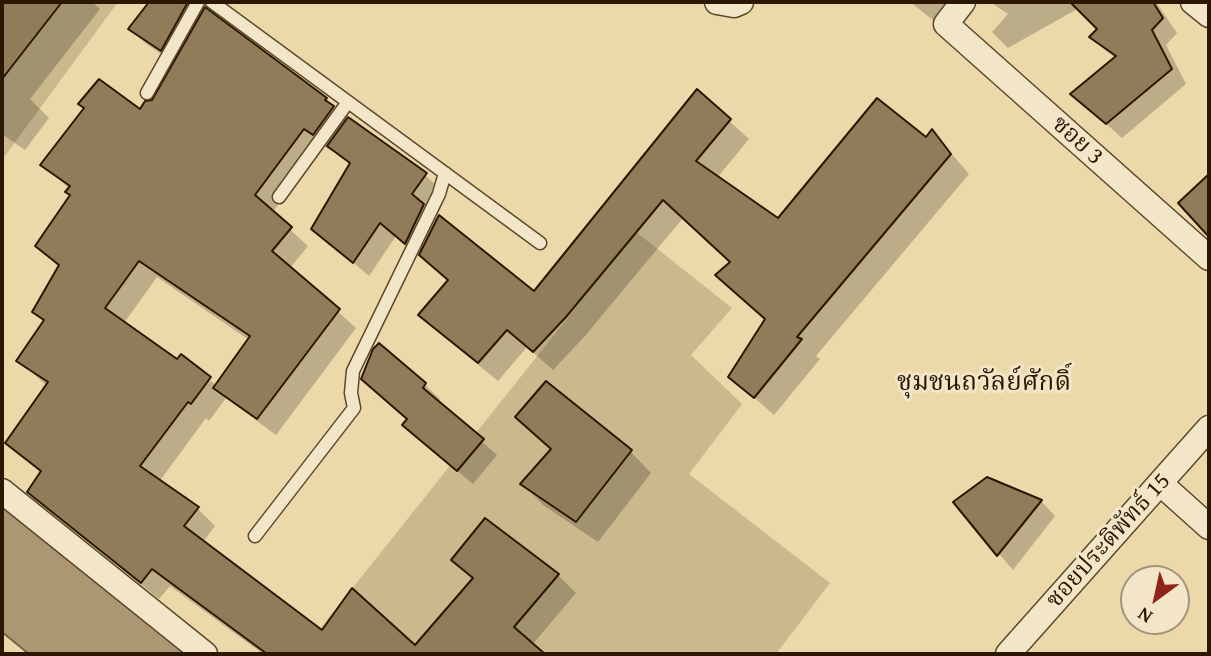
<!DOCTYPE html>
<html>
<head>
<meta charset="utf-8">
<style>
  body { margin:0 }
  #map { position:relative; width:1211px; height:656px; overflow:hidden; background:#ecd9aa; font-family:"Gentium Book Plus",serif }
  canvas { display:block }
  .frame { position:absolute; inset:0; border:4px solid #2c1702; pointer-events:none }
  .north { position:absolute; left:1120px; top:565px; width:70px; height:70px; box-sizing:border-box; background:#f3e6c8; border:2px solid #a39379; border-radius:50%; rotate:213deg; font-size:19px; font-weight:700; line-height:28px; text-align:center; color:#2c1702 }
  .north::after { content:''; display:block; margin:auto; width:24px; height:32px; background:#8f2418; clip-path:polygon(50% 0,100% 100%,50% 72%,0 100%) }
</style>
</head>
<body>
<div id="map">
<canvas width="1211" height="656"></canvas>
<div class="frame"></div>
<div class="north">N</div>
</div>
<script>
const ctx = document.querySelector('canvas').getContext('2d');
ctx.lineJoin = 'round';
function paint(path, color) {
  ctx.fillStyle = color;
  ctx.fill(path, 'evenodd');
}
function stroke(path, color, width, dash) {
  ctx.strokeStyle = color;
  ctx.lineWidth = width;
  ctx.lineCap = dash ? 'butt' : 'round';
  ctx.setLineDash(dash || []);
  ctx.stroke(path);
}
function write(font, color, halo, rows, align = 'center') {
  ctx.font = font + ' "Gentium Book Plus","Noto Serif Thai",serif';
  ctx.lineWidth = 6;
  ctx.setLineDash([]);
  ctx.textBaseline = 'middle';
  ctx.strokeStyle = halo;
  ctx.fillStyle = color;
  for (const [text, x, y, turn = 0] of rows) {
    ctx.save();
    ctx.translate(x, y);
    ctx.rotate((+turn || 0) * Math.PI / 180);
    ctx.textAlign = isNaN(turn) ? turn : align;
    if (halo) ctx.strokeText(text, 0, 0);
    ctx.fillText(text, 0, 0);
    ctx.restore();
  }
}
paint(new Path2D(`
  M 2,2 L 118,2 L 2,160 Z
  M 636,232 L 732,308 L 691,355 L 742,404 L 689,474 L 830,583 L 776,654 L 300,654 Z`), '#cbb88d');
const water = new Path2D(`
  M 2,501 L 201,654 L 29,654 L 2,632 Z`);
paint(water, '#ab9771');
stroke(water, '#786445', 2);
paint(new Path2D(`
  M 2,2 L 92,2 L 100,9 L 30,99 L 49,118 L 25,150 L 2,134 Z
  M 151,2 L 188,2 L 202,16 L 326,99 L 347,122 L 425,175 L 440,189 L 427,208 L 438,220 L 534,293 L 697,92 L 749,139 L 717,178 L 779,220 L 926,140 L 932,131 L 969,174 L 816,356 L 820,359 L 774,415 L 731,377 L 766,320 L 737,294 L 732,263 L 683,218 L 585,336 L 553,370 L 527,347 L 498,381 L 439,333 L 420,315 L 449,281 L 421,255 L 420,257 L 396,236 L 369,276 L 313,228 L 351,165 L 333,149 L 331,151 L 323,145 L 272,213 L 308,246 L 290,268 L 356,328 L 276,435 L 226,398 L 209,421 L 206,418 L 159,482 L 198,509 L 215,526 L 203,542 L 323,633 L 415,647 L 474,580 L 453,560 L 486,521 L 558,575 L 576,593 L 532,645 L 542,654 L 263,654 L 170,586 L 159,599 L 47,509 L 29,492 L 41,473 L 7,443 L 47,386 L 19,361 L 44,322 L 34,312 L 60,268 L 38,246 L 71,196 L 70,189 L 42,164 L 85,109 L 80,104 L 141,111 L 153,102 L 175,64 L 145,43 L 131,29 ZM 157,277 L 249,340 L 217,386 L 181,357 L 178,362 L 124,323 Z
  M 910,2 L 970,2 L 947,31 Z
  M 990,2 L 1156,2 L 1177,33 L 1166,45 L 1186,84 L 1122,138 L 1073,94 L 1116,59 L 1091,37 L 1099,29 L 1079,8 L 1008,48 L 992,32 L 1008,14 Z
  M 379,345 L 425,385 L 440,399 L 437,402 L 497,455 L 473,484 L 419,439 L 408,420 Z
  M 517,417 L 631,452 L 651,473 L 598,542 L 543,505 L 523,484 L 552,450 Z
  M 1041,501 L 1055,516 L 1013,570 L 955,503 Z`), '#0003');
const building = new Path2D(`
  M 2,2 L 62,2 L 2,79 Z
  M 149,2 L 188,2 L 161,51 L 128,29 Z
  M 1070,2 L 1153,2 L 1163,18 L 1152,30 L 1172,69 L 1106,124 L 1070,94 L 1116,56 L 1089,37 L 1097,29 Z
  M 205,7 L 327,98 L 325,100 L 334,106 L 313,135 L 304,129 L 255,195 L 292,227 L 272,251 L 340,309 L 257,419 L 213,388 L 250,336 L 139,261 L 105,308 L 177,359 L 181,354 L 211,377 L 191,404 L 188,402 L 140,466 L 199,507 L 184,526 L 322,630 L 352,588 L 415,645 L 473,578 L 451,560 L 485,518 L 559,574 L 514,627 L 545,654 L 267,654 L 152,569 L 141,583 L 27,492 L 41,471 L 5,443 L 48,382 L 16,361 L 44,320 L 32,312 L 59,265 L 35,246 L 70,195 L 65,192 L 70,186 L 40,165 L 84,108 L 78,104 L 99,79 L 140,109 L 145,101 L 152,100 Z
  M 697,89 L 731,119 L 696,161 L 778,218 L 877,98 L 926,137 L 932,129 L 951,154 L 797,337 L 802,339 L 754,398 L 728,377 L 765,319 L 715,275 L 730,262 L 663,200 L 566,317 L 533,352 L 507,330 L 478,363 L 418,315 L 448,280 L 419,255 L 439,215 L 534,291 Z
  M 348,117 L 427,173 L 412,194 L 424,204 L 405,244 L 380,223 L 353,263 L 311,229 L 350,163 L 327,146 Z
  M 1209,174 L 1209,237 L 1178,203 Z
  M 379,343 L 426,383 L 423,388 L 484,439 L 457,471 L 402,425 L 407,419 L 361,379 L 373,349 Z
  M 546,381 L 632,450 L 576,522 L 520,484 L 551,449 L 515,417 Z
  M 987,477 L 1042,500 L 997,556 L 953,502 Z`);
paint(building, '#907c59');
stroke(building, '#2c1702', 2);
const service = new Path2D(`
  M 212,2 L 540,243
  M 147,93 L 198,2
  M 279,197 L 348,102
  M 255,536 L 354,408 L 351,393 L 353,371 L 439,194 L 445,173`);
const minor = new Path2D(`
  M 717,2 L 734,5 L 741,2
  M 963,2 L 946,24 L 1209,258
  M 1193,2 L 1209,15
  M 1161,484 L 1209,527
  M 2,491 L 205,654
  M 1008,654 L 1209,428`);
stroke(service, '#5c482c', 15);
stroke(minor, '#5c482c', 27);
stroke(service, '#f3e6c8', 12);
stroke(minor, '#f3e6c8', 24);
write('24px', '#2c1702', '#f3e6c8', [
  ["ซอย 3",1077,141,42],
  ["ซอยประดิพัทธ์ 15",1109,541,-48]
]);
write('26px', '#2c1702', '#f3e6c8', [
  ["ชุมชนถวัลย์ศักดิ์",984,383]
]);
</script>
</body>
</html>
